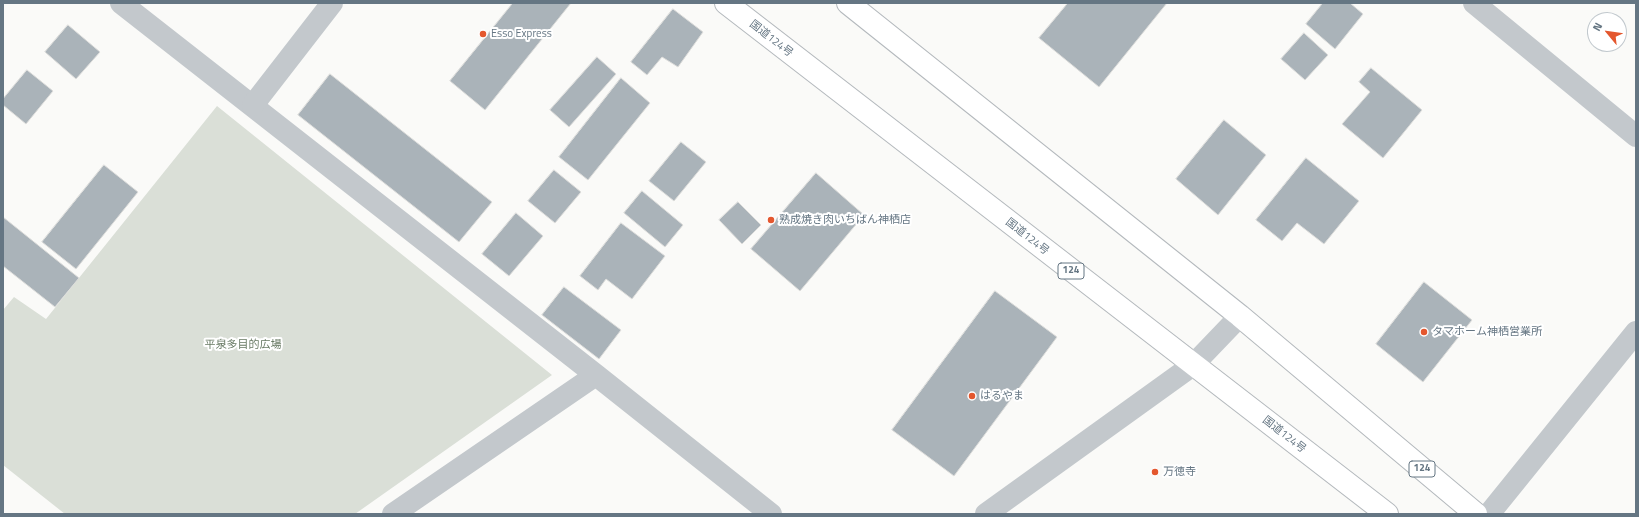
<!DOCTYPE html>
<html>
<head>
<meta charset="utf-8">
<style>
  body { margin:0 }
  #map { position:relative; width:1639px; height:517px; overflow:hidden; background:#fafaf8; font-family:"Titillium Web",sans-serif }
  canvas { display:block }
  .frame { position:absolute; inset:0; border:4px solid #657683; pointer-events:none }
  .north { position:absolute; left:1587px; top:12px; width:40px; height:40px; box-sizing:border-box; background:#fff; border:1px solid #c1c8cd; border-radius:50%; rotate:299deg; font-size:11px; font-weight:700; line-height:16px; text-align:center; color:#657683 }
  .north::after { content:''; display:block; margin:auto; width:14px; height:18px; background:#e4572e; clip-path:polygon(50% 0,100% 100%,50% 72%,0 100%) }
</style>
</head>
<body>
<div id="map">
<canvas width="1639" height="517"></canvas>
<div class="frame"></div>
<div class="north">N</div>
</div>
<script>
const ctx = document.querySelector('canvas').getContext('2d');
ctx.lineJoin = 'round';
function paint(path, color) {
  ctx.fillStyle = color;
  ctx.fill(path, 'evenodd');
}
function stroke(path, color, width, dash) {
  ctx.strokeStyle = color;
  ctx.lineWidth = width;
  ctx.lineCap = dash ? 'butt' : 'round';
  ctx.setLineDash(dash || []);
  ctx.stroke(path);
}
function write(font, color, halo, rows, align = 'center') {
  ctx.font = font + ' "Titillium Web","Noto Sans JP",sans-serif';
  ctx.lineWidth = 4;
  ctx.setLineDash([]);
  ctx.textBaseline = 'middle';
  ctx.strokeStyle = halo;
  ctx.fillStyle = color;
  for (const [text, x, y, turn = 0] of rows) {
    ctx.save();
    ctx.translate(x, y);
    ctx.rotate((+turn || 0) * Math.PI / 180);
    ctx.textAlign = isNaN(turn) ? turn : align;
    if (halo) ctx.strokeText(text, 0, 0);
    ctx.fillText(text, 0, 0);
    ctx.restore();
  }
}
paint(new Path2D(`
  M 217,106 L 552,375 L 355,514 L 65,514 L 3,465 L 3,310 L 14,297 L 46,319 Z`), '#dadfd7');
const building = new Path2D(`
  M 513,3 L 571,3 L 485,110 L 450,81 Z
  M 1068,3 L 1167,3 L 1099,87 L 1039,38 Z
  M 1323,3 L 1350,3 L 1363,14 L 1335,49 L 1306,24 Z
  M 673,9 L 703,32 L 678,67 L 662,57 L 647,75 L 631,62 Z
  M 68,25 L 100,52 L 76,79 L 45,52 Z
  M 1304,33 L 1328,55 L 1305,80 L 1281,59 Z
  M 597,57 L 616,74 L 569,127 L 550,110 Z
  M 1371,68 L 1422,110 L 1383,158 L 1342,124 L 1370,92 L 1359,82 Z
  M 27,70 L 53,91 L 26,124 L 3,105 L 3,99 Z
  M 330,74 L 492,202 L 459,242 L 298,115 Z
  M 621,78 L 650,103 L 588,180 L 559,157 Z
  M 1224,120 L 1266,155 L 1218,215 L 1176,179 Z
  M 681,142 L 706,162 L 674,201 L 649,181 Z
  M 1306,158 L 1359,201 L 1324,244 L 1297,223 L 1282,241 L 1256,220 Z
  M 104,165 L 138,192 L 76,269 L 42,242 Z
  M 554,170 L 581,192 L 555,223 L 528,201 Z
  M 816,173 L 864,215 L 800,291 L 751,249 Z
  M 642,191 L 683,225 L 665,247 L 624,213 Z
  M 738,202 L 761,225 L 742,244 L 719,220 Z
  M 516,213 L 543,236 L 509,276 L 482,254 Z
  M 3,217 L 79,278 L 55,307 L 3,266 Z
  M 621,223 L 665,256 L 632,299 L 606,279 L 598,290 L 580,276 Z
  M 1424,282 L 1472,320 L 1423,382 L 1376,344 Z
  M 564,287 L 621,330 L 599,359 L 542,315 Z
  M 995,291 L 1057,337 L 954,476 L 892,430 Z`);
paint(building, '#aab3b9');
stroke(building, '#dcdcda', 1);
const trunk = new Path2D(`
  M 726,3 L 1387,514
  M 848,3 L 1240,316 L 1476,514`);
stroke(trunk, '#b4b9bd', 24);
stroke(new Path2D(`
  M 121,3 L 596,375 L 771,514
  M 393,514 L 596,375
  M 986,514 L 1193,365 L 1240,316
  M 1489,514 L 1636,332`), '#c3c8cc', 22);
stroke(new Path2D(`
  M 1474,3 L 1636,136
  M 253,105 L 332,3`), '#c3c8cc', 22);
stroke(trunk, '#fff', 22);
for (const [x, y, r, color] of [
  [483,34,4,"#e4572e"],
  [771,220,4,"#e4572e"],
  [1424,332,4,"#e4572e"],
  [972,396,4,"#e4572e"],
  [1155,472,4,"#e4572e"]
]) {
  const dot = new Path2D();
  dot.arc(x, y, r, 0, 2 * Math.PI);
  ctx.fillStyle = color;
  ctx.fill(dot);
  stroke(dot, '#fff', 1.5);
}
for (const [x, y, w] of [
  [1071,271,26],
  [1422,469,26]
]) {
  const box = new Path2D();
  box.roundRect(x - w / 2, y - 8, w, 16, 3);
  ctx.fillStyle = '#fff';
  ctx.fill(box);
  stroke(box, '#657683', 1);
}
write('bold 10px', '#657683', null, [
  ["124",1071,271],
  ["124",1422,469]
]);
write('11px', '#657683', '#fff', [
  ["Esso Express",491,34],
  ["熟成焼き肉いちばん神栖店",779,220],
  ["タマホーム神栖営業所",1432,332],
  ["はるやま",980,396],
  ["万徳寺",1163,472]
], 'left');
write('11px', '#657683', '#fff', [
  ["国道124号",771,39,38],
  ["国道124号",1027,237,38],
  ["国道124号",1284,435,38]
]);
write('11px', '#687a64', '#fff', [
  ["平泉多目的広場",243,345]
]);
</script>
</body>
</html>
